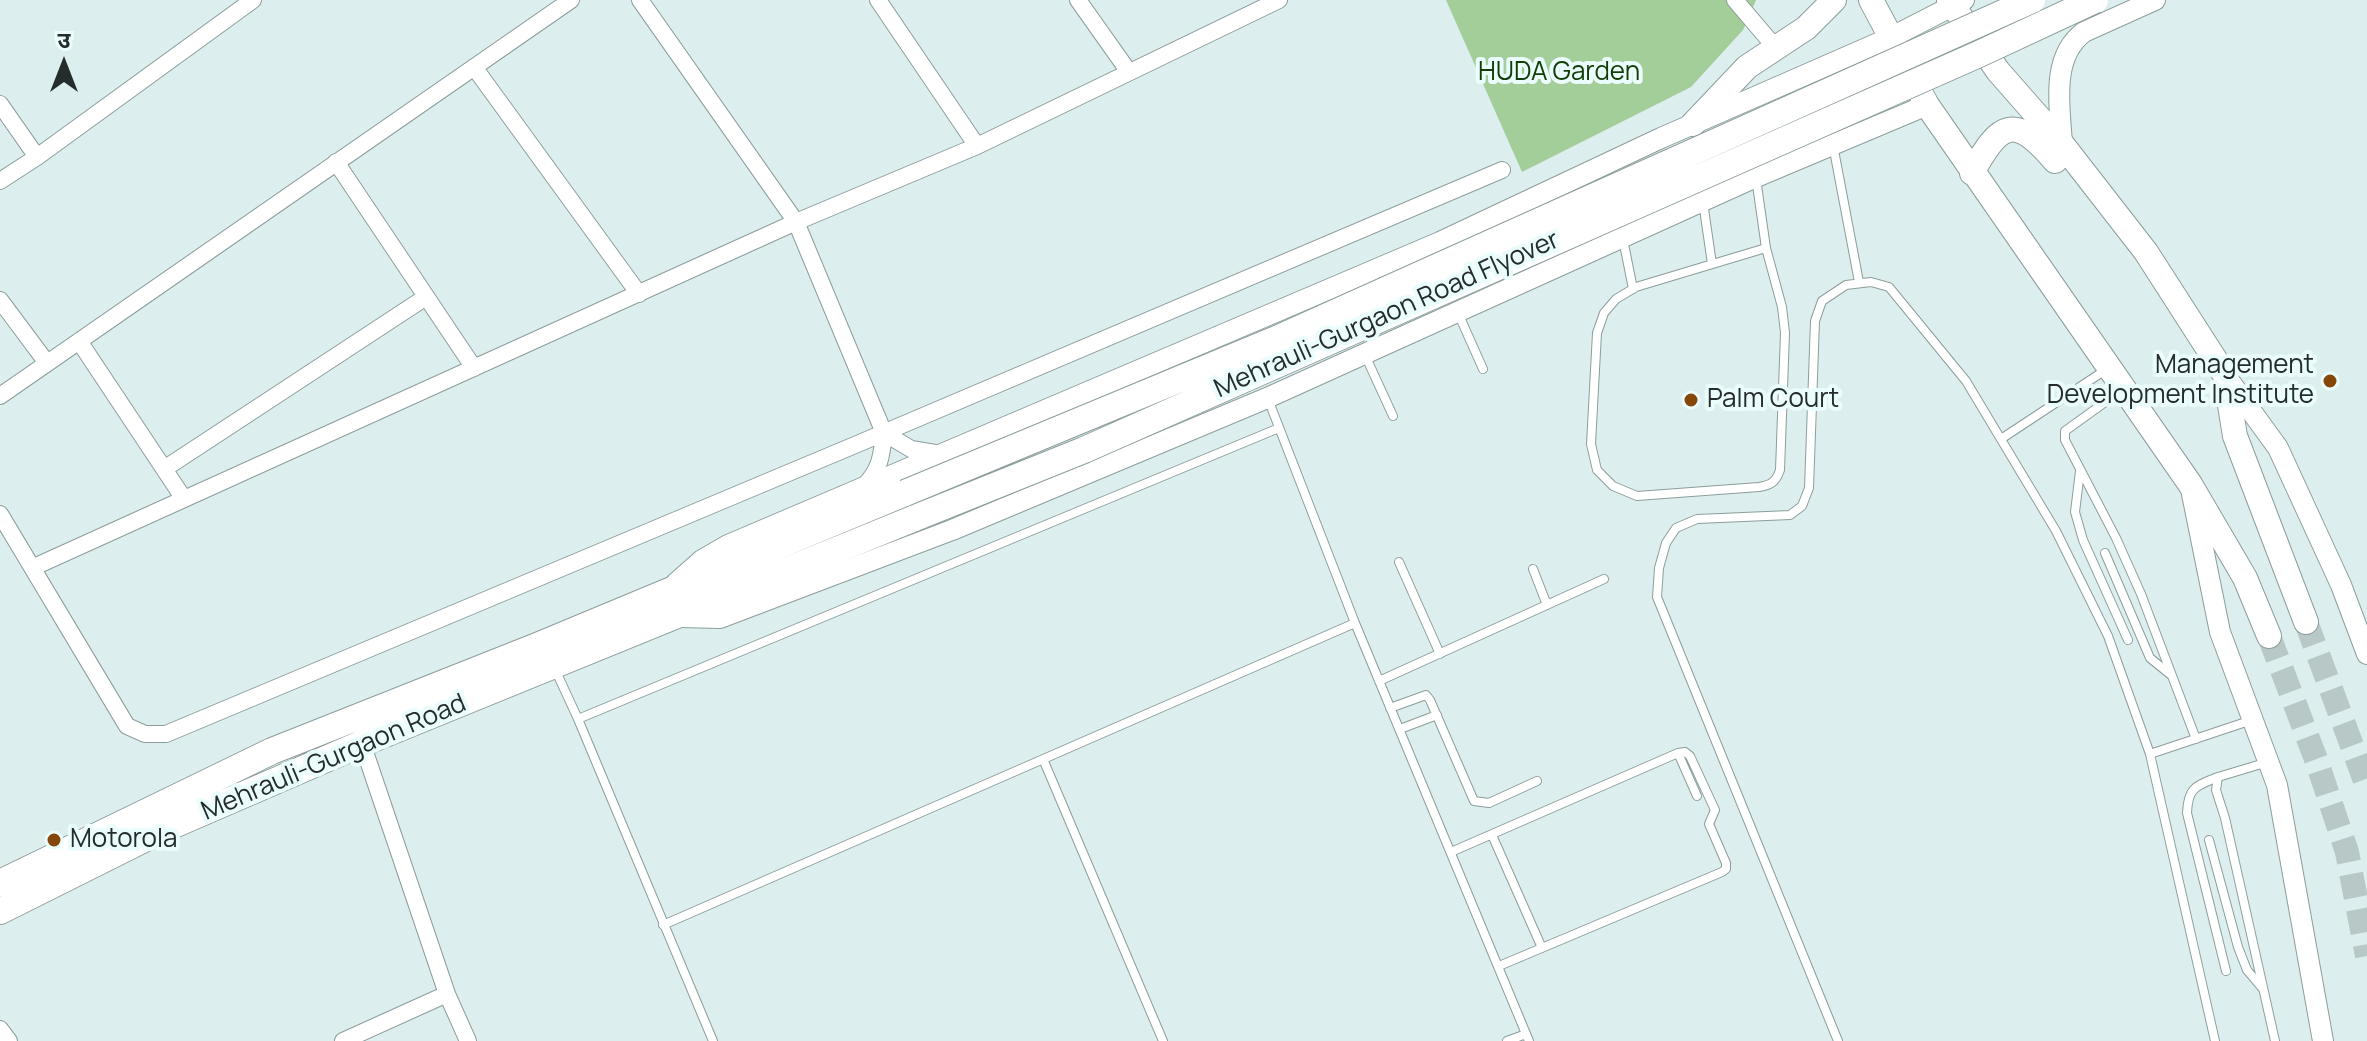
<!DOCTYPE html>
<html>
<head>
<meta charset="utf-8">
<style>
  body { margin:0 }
  #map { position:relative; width:2367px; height:1041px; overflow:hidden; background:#dcefee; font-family:Manrope,"Noto Sans Devanagari",sans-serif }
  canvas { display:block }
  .north { position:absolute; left:24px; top:24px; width:80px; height:80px; -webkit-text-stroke:6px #eafcfc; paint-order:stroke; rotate:0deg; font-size:22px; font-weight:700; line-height:32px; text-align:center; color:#252c2c }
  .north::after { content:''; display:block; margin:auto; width:28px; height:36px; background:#252c2c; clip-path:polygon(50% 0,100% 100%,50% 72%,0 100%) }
</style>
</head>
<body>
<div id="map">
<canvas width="2367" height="1041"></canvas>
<div class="north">उ</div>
</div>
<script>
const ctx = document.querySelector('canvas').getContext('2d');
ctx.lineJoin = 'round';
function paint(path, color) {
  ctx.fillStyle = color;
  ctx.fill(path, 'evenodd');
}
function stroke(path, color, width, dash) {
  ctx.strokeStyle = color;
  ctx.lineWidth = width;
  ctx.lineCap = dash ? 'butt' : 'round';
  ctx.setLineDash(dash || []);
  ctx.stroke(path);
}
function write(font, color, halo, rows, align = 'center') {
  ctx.font = font + ' Manrope,sans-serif';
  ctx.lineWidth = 8;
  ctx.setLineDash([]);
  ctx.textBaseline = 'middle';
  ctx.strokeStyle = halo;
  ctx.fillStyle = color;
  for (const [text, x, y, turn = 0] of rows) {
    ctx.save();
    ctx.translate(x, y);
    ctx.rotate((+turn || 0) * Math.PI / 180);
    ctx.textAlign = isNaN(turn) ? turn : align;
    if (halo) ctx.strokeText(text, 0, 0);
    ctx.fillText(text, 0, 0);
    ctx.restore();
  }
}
paint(new Path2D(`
  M 1446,0 L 1756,0 L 1743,30 L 1691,87 L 1522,172 Z`), '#a3cd99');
stroke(new Path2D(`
  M 2306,622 L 2367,786
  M 2269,636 L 2317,762 L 2347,852 L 2367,956`), '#b7c8c7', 24, [24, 12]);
const service = new Path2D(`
  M 1833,145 L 1859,282
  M 1756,178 L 1766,248 L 1782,307 L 1785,333 L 1780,470 C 1776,482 1771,485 1759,487 L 1637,496 L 1613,486 L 1597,470 L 1591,444 L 1597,333 L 1604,313 L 1616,299 L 1636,287 L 1766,248
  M 1703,202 L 1712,264
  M 1623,239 L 1633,289
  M 1458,313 L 1483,369
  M 1365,355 L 1393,416
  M 2122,390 L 2065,431 L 2065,440 L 2116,538 L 2141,594 L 2196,739
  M 1268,399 L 1355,623 L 1529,1041
  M 2001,439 L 2107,369
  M 2080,471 L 2075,512 L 2083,540 L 2128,640
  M 2105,553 L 2150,658 L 2171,675
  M 1399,562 L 1440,654
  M 1533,569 L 1547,605
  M 554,667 L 578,719 L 713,1041
  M 1379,681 L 1604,579
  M 1390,708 L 1426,695 L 1430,700 L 1474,801 L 1489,803 L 1537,781
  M 578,719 L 1279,428
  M 1400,729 L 1437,715
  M 1678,753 L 1697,796
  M 2150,754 L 2252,720
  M 1043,759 L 1163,1041
  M 2268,762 L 2218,777 L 2216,790 L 2225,818 L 2275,1041
  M 2218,777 C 2196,786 2188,787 2187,813 L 2226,971
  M 1492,835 L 1542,948
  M 2209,840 L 2238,947 L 2247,970 L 2263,989
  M 1451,852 L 1678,753 L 1685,752 L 1690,756 L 1715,810 L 1709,824 L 1726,863 L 1726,869 L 1722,872 L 1499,966
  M 663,925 L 1355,623
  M 1507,1041 L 1526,1034
  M 1838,1041 L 1657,597 L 1659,568 L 1666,543 L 1676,528 L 1697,519 L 1790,515 L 1802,506 L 1809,488 L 1815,321 L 1822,301 L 1846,285 L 1871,282 L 1889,287 L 1966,381 L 2056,531 L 2108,636 L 2150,754 L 2215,1041`);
const minor = new Path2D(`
  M 640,0 L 796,222 L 884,433 C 882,455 880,470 864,486
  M 878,0 L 977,146
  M 1078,0 L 1129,72
  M 1735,0 L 1775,47
  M 474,67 L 639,294
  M 0,104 L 37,157
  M 336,162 L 474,368
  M 0,181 L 37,157 L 253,0
  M 0,300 L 47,363
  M 79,341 L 184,499
  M 0,396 L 571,0
  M 884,433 L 911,449 L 941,454
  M 164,469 L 426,297
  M 0,514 L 127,726 L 145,734 L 166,734 L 855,445 L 1502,170
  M 34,567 L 796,222 L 977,146 L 1279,0
  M 360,737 L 447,994 L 468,1041
  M 0,1029 L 9,1041
  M 343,1041 L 447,994`);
const tertiary = new Path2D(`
  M 2062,144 C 2060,108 2050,57 2084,32 L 2155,0
  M 2225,375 L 2278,448 L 2341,585 L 2367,654
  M 2192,494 L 2220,632 L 2277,785 L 2323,1041
  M 676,583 L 702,560 L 728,545 L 1440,242 L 1661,138 L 1892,37 L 1964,0
  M 680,617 L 720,618 L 952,530 L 1267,398 L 1756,177 L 1927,105`);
const secondary = new Path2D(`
  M 1871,0 L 1927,105 L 2190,484 L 2245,578 L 2269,636
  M 1949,0 L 1998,71 L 2062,144 L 2146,252 L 2225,375 L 2235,436 L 2306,622
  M 1693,124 L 1747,67 L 1806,28 L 1834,0
  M 1972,173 C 2000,121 2015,114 2055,161`);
const primary = new Path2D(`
  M 0,883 L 272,751 L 537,646 L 905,493
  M 0,911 L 162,830 L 363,743 L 915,518`);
stroke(service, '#8c9d9c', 10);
stroke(minor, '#8c9d9c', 18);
stroke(tertiary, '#8c9d9c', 22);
stroke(secondary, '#8c9d9c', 26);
stroke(primary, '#8c9d9c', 28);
stroke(service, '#fff', 8);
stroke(minor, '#fff', 16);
stroke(tertiary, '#fff', 20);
stroke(secondary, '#fff', 24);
stroke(primary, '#fff', 26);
const primaryBridge = new Path2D(`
  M 905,493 L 1274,340 L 2032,0
  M 915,518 L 1084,450 L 1979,54 L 2095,0`);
stroke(primaryBridge, '#8c9d9c', 28, []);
stroke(primaryBridge, '#fff', 26);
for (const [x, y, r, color] of [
  [2330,381,8,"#85470a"],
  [1691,400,8,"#85470a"],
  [54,840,8,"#85470a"]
]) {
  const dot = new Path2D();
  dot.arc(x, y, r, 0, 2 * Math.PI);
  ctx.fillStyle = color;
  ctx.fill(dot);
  stroke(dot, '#eafcfc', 3);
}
write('26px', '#103e04', '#eafcfc', [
  ["HUDA Garden",1559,73]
]);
write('26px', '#252c2c', '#eafcfc', [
  ["Mehrauli-Gurgaon Road Flyover",1387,315,-24],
  ["Mehrauli-Gurgaon Road",334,758,-23]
]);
write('26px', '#252c2c', '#eafcfc', [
  ["Management",2314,366,"right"],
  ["Development Institute",2314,396,"right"],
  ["Palm Court",1707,400],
  ["Motorola",70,840]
], 'left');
</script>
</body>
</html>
